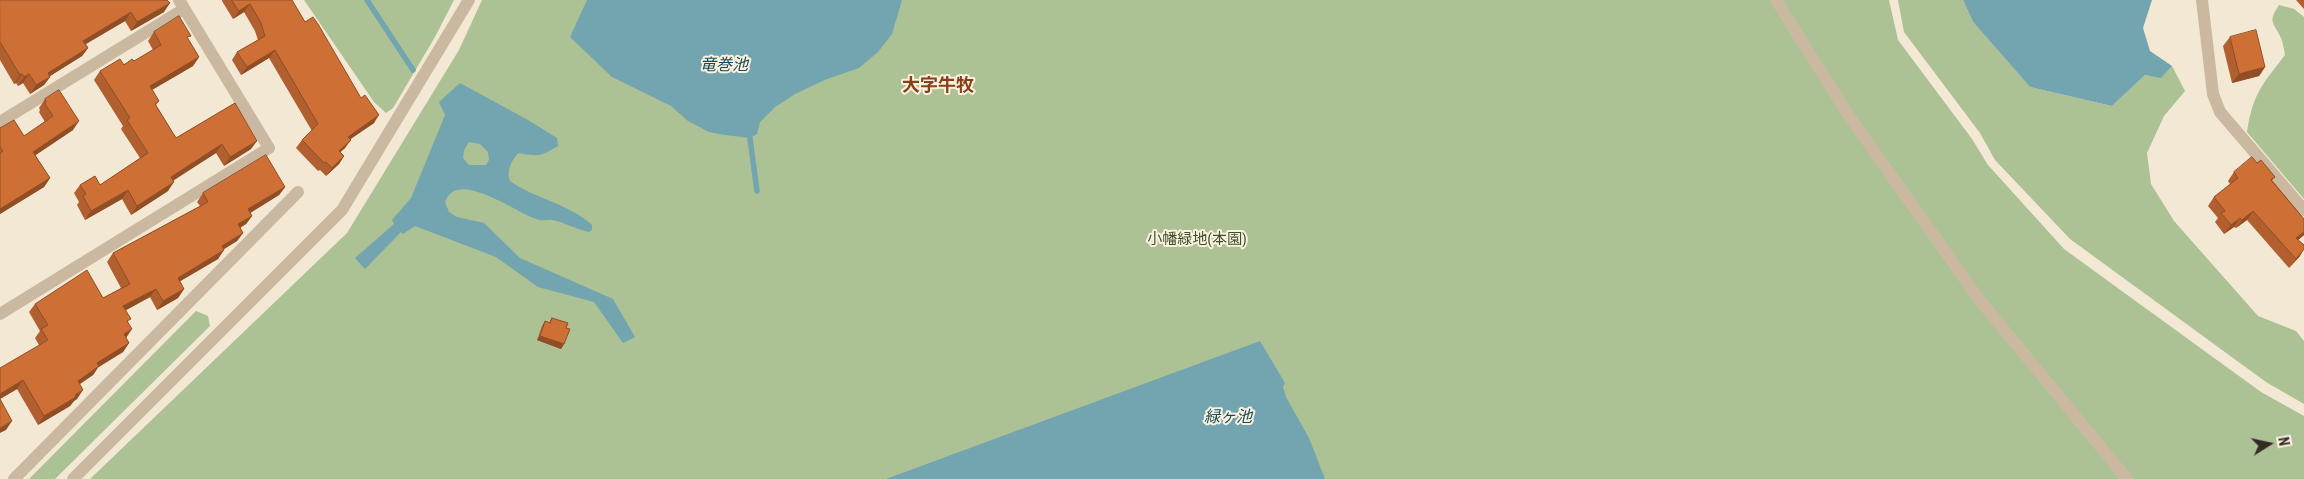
<!DOCTYPE html>
<html>
<head>
<meta charset="utf-8">
<style>
  body { margin:0 }
  #map { position:relative; width:2304px; height:479px; overflow:hidden; background:#f2e8d4; font-family:"Roboto Condensed",sans-serif }
  canvas { display:block }
  .north { position:absolute; left:2244px; top:419px; width:50px; height:50px; -webkit-text-stroke:4px #faf1e0; paint-order:stroke; rotate:80deg; font-size:14px; font-weight:700; line-height:20px; text-align:center; color:#332b24 }
  .north::after { content:''; display:block; margin:auto; width:18px; height:22px; background:#332b24; clip-path:polygon(50% 0,100% 100%,50% 72%,0 100%) }
</style>
</head>
<body>
<div id="map">
<canvas width="2304" height="479"></canvas>
<div class="north">N</div>
</div>
<script>
const ctx = document.querySelector('canvas').getContext('2d');
ctx.lineJoin = 'round';
function paint(path, color) {
  ctx.fillStyle = color;
  ctx.fill(path, 'evenodd');
}
function stroke(path, color, width, dash) {
  ctx.strokeStyle = color;
  ctx.lineWidth = width;
  ctx.lineCap = dash ? 'butt' : 'round';
  ctx.setLineDash(dash || []);
  ctx.stroke(path);
}
function write(font, color, halo, rows, align = 'center') {
  ctx.font = font + ' "Roboto Condensed","Noto Sans JP",sans-serif';
  ctx.lineWidth = 4;
  ctx.setLineDash([]);
  ctx.textBaseline = 'middle';
  ctx.strokeStyle = halo;
  ctx.fillStyle = color;
  for (const [text, x, y, turn = 0] of rows) {
    ctx.save();
    ctx.translate(x, y);
    ctx.rotate((+turn || 0) * Math.PI / 180);
    ctx.textAlign = isNaN(turn) ? turn : align;
    if (halo) ctx.strokeText(text, 0, 0);
    ctx.fillText(text, 0, 0);
    ctx.restore();
  }
}
paint(new Path2D(`
  M 304,0 L 454,0 L 435,37 L 393,108 L 386,113 L 374,102 Z
  M 482,0 L 1889,0 L 1898,40 L 1972,139 L 1988,165 L 2064,249 L 2261,392 L 2304,416 L 2304,479 L 90,479 L 347,233 L 459,50 Z
  M 1898,0 L 1963,0 L 1973,22 L 2030,87 L 2112,106 L 2145,75 L 2161,77 L 2172,66 L 2185,91 L 2164,116 L 2147,153 L 2151,184 L 2174,221 L 2258,316 L 2296,331 L 2304,341 L 2304,404 L 2266,382 L 2070,239 L 1995,160 L 1980,133 L 1904,32 Z
  M 2279,5 L 2294,9 L 2304,17 L 2304,199 L 2247,132 C 2253,93 2262,85 2285,55 C 2284,50 2283,43 2281,38 C 2274,22 2267,23 2279,5 Z
  M 196,311 L 208,316 L 210,326 L 55,479 L 29,479 Z`), '#acc194');
paint(new Path2D(`
  M 587,0 L 902,0 L 892,34 L 878,52 L 859,68 L 827,79 L 795,94 L 775,107 L 760,122 L 757,134 L 750,138 L 725,135 L 709,132 L 688,121 L 671,106 L 612,77 L 570,37 Z
  M 1963,0 L 2152,0 L 2143,28 L 2150,51 L 2172,66 L 2161,78 L 2145,75 L 2112,106 L 2030,87 L 1973,22 Z
  M 460,83 L 528,120 L 557,138 L 558,146 C 541,156 539,157 519,153 C 512,158 506,172 510,181 C 535,199 568,203 592,225 L 592,230 L 589,232 C 576,229 564,222 552,220 C 548,219 544,221 540,220 C 521,217 457,166 445,202 L 449,212 L 457,217 L 484,223 L 520,258 L 613,299 L 635,337 L 623,343 L 594,302 L 538,287 L 496,257 L 415,226 L 403,234 L 401,232 L 365,269 L 355,258 L 394,224 L 392,220 L 411,198 L 445,115 L 439,102 ZM 469,142 L 480,144 L 488,152 L 489,160 L 486,165 L 469,165 L 463,158 L 464,150 Z
  M 1260,341 L 1285,383 L 1283,387 L 1286,397 L 1309,438 L 1325,479 L 886,479 Z`), '#72a5b0');
stroke(new Path2D(`
  M 367,0 L 413,70
  M 749,131 L 757,191`), '#72a5b0', 5.5);
stroke(new Path2D(`
  M 1776,0 L 1847,113 L 1978,298 L 2127,479
  M 2202,0 L 2213,94 L 2220,112 L 2304,210
  M 0,122 L 184,9
  M 0,314 L 269,148 L 179,0
  M 14,479 L 298,192
  M 73,479 L 342,210 L 469,0`), '#cab9a0', 12);
paint(new Path2D(`
  M 0,0 L 164,12 L 131,31 L 125,21 L 86,44 L 88,48 L 82,56 L 50,76 L 50,77 L 44,85 L 30,94 L 23,83 L 18,86 L 16,83 L 14,84 L 0,60 Z
  M 222,0 L 292,0 L 305,22 L 374,123 L 350,139 L 345,148 L 340,152 L 344,156 L 339,164 L 326,176 L 320,170 L 318,171 L 296,148 L 302,140 L 312,131 L 269,58 L 241,75 L 232,60 L 237,52 L 258,40 L 255,31 L 244,12 L 233,19 L 222,1 Z
  M 2296,0 L 2304,0 L 2304,9 Z
  M 154,32 L 188,39 L 199,57 L 193,66 L 152,90 L 159,101 L 156,105 L 176,138 L 235,103 L 251,149 L 224,166 L 216,153 L 173,180 L 168,191 L 131,215 L 122,199 L 85,220 L 77,205 L 79,202 L 74,193 L 80,185 L 100,185 L 140,158 L 121,129 L 123,126 L 94,80 L 100,71 L 134,61 L 153,50 L 148,41 Z
  M 2230,37 L 2265,67 L 2259,76 L 2232,83 L 2223,46 Z
  M 45,99 L 73,130 L 35,155 L 50,178 L 44,187 L 0,214 L 0,128 L 24,136 L 45,122 L 39,112 L 40,110 L 39,108 Z
  M 2257,163 L 2275,177 L 2272,180 L 2304,219 L 2304,235 L 2298,240 L 2300,256 L 2289,268 L 2247,220 L 2236,228 L 2234,227 L 2224,234 L 2215,222 L 2218,218 L 2208,206 L 2214,197 L 2230,184 L 2228,181 L 2234,172 Z
  M 285,187 L 279,195 L 250,213 L 252,216 L 246,224 L 240,228 L 243,233 L 237,241 L 224,249 L 218,259 L 180,281 L 184,289 L 178,298 L 157,310 L 150,297 L 126,310 L 128,323 L 126,338 L 129,343 L 123,352 L 99,366 L 93,375 L 80,384 L 77,399 L 74,401 L 70,406 L 38,425 L 17,389 L 0,399 L 39,345 L 35,338 L 40,331 L 29,312 L 35,304 L 103,298 L 121,288 L 107,262 L 113,253 L 200,206 L 197,202 L 203,193 Z
  M 552,318 L 566,328 L 564,344 L 561,349 L 537,340 L 542,326 L 545,321 L 549,323 Z`), '#b15f2e');
paint(new Path2D(`
  M 170,3 L 164,12 L 131,31 L 137,22 Z
  M 250,4 L 244,12 L 233,19 L 239,11 Z
  M 131,12 L 125,21 L 77,49 L 83,41 Z
  M 88,48 L 82,56 L 42,81 L 48,73 Z
  M 275,50 L 269,58 L 241,75 L 247,67 Z
  M 199,57 L 193,66 L 143,95 L 150,86 Z
  M 2265,67 L 2259,76 L 2232,83 L 2239,74 Z
  M 22,74 L 16,83 L 14,84 L 20,75 Z
  M 29,74 L 23,83 L 18,86 L 24,77 Z
  M 50,77 L 44,85 L 30,94 L 36,85 Z
  M 379,115 L 374,123 L 342,145 L 348,137 Z
  M 79,121 L 73,130 L 27,161 L 33,152 Z
  M 351,140 L 345,148 L 333,159 L 339,151 Z
  M 257,141 L 251,149 L 224,166 L 230,157 Z
  M 222,144 L 216,153 L 165,186 L 171,177 Z
  M 344,156 L 339,164 L 326,176 L 332,168 Z
  M 50,178 L 44,187 L 0,214 L 0,209 Z
  M 174,182 L 168,191 L 131,215 L 137,206 Z
  M 285,187 L 279,195 L 242,218 L 248,209 Z
  M 128,190 L 122,199 L 85,220 L 91,211 Z
  M 2253,211 L 2247,220 L 2236,228 L 2242,220 Z
  M 252,216 L 246,224 L 232,232 L 238,224 Z
  M 2240,218 L 2234,227 L 2224,234 L 2231,225 Z
  M 2304,232 L 2304,235 L 2290,247 L 2296,238 Z
  M 243,233 L 237,241 L 216,254 L 222,246 Z
  M 2304,249 L 2300,256 L 2289,268 L 2296,259 Z
  M 224,250 L 218,259 L 172,286 L 178,278 Z
  M 156,289 L 150,297 L 117,315 L 123,306 Z
  M 184,289 L 178,298 L 157,310 L 163,301 Z
  M 132,329 L 126,338 L 124,334 Z
  M 540,336 L 564,344 L 561,349 L 537,340 Z
  M 129,343 L 123,352 L 91,372 L 97,363 Z
  M 99,366 L 93,375 L 72,389 L 78,381 Z
  M 23,380 L 17,389 L 0,399 L 0,394 Z
  M 83,390 L 77,399 L 74,401 L 70,406 L 38,425 L 44,416 Z
  M 12,421 L 6,430 L 0,433 L 0,428 Z`), '#904e26');
const building = new Path2D(`
  M 0,0 L 167,0 L 170,3 L 137,22 L 131,12 L 83,41 L 88,48 L 48,73 L 50,77 L 36,85 L 29,74 L 24,77 L 22,74 L 20,75 L 0,42 Z
  M 232,0 L 292,0 L 305,22 L 313,17 L 318,24 L 361,98 L 365,95 L 379,115 L 348,137 L 351,140 L 339,151 L 344,156 L 332,168 L 326,162 L 324,163 L 302,140 L 318,124 L 275,50 L 247,67 L 237,52 L 265,36 L 261,23 L 250,4 L 239,11 Z
  M 179,16 L 191,36 L 187,37 L 199,57 L 150,86 L 159,101 L 155,104 L 176,138 L 235,103 L 257,141 L 230,157 L 222,144 L 171,177 L 174,182 L 137,206 L 128,190 L 91,211 L 83,196 L 86,194 L 80,185 L 95,176 L 100,185 L 148,153 L 127,120 L 130,118 L 100,71 L 120,59 L 124,65 L 132,59 L 134,61 L 161,45 L 154,32 Z
  M 2256,30 L 2265,67 L 2239,74 L 2230,37 Z
  M 59,90 L 79,121 L 33,152 L 50,178 L 0,209 L 0,153 L 3,151 L 0,147 L 0,128 L 14,120 L 24,136 L 53,116 L 45,104 L 46,102 L 45,99 Z
  M 266,155 L 285,187 L 248,209 L 252,216 L 238,224 L 243,233 L 222,246 L 224,250 L 178,278 L 184,289 L 163,301 L 156,289 L 123,306 L 131,319 L 127,321 L 132,329 L 124,334 L 129,343 L 97,363 L 99,366 L 78,381 L 83,390 L 75,395 L 76,397 L 44,416 L 23,380 L 0,394 L 0,368 L 48,340 L 41,329 L 48,325 L 35,304 L 87,270 L 103,298 L 130,284 L 113,253 L 208,202 L 203,193 Z
  M 2252,157 L 2257,163 L 2261,160 L 2275,177 L 2271,180 L 2304,219 L 2304,232 L 2296,238 L 2304,245 L 2304,249 L 2296,259 L 2253,211 L 2242,220 L 2240,218 L 2231,225 L 2221,213 L 2225,211 L 2214,197 L 2238,178 L 2234,172 Z
  M 552,318 L 568,323 L 566,328 L 570,329 L 564,344 L 540,336 L 545,321 L 550,323 Z
  M 0,399 L 12,421 L 0,428 Z`);
paint(building, '#ce6f36');
stroke(building, '#904e26', 1);
write('15px', '#3c5326', '#faf1e0', [
  ["小幡緑地(本園)",1197,240]
]);
write('italic 16px', '#174a56', '#faf1e0', [
  ["竜巻池",724,66],
  ["緑ヶ池",1228,418]
]);
write('bold 18px', '#864118', '#faf1e0', [
  ["大字牛牧",938,86]
]);
</script>
</body>
</html>
